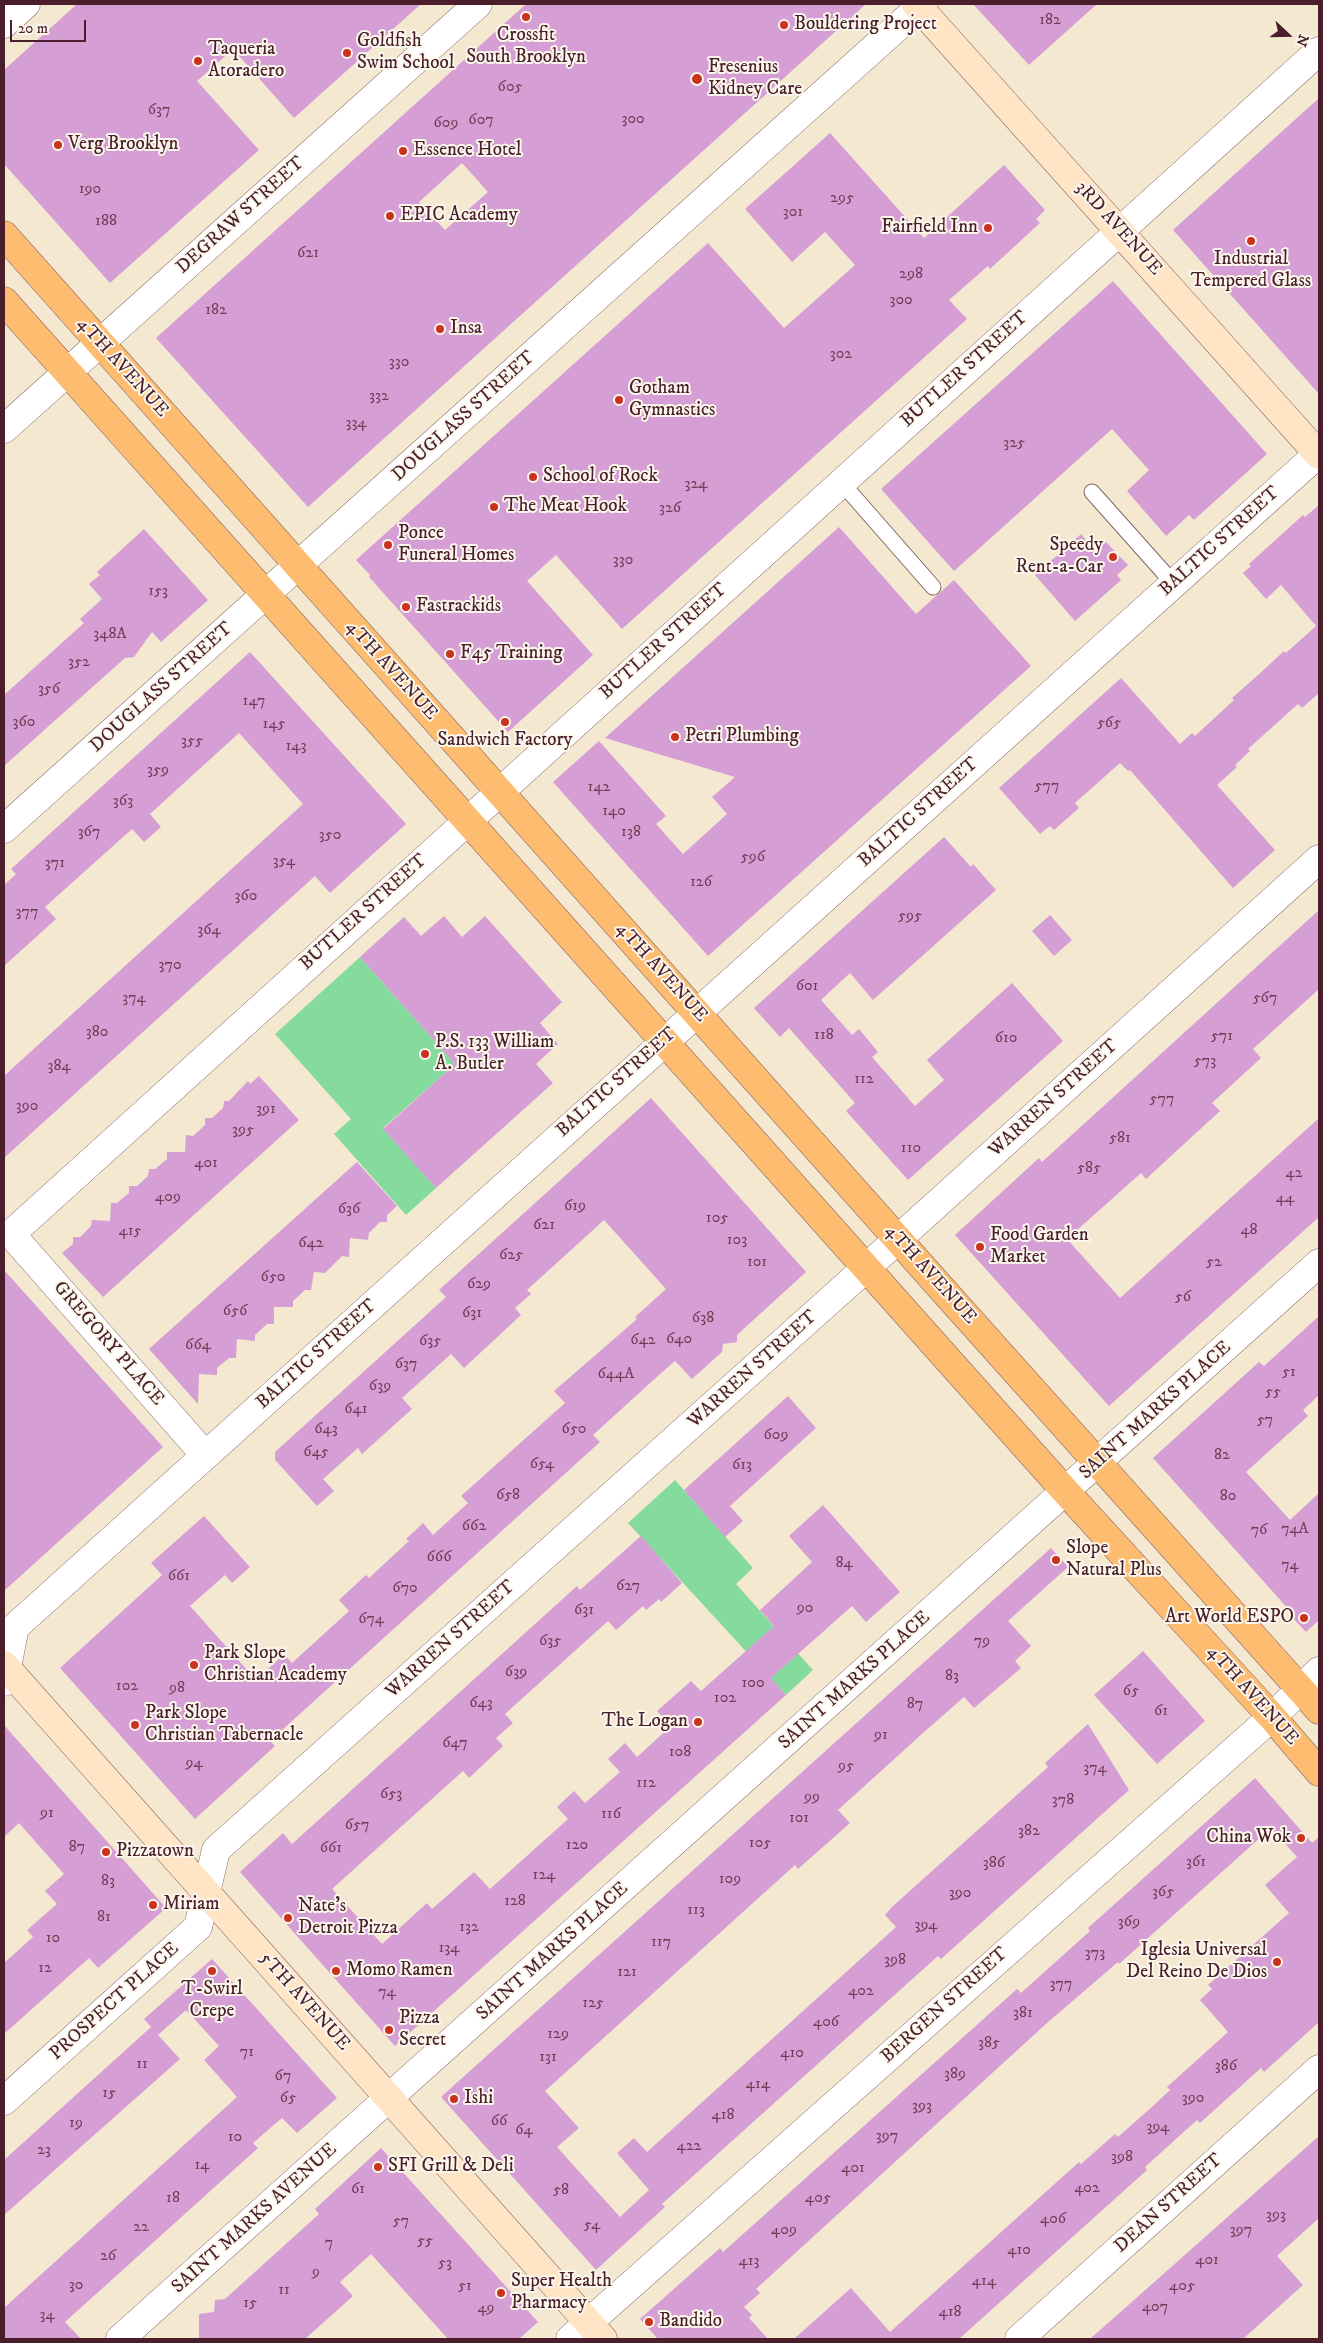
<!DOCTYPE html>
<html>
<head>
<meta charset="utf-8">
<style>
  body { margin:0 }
  #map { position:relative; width:1323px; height:2343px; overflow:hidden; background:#f5e8d1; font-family:"IM FELL DW Pica",serif }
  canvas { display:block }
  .frame { position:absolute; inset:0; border:5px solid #4a1f2b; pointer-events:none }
  .north { position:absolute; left:1263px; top:10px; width:50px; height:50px; -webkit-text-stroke:4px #fbf7ec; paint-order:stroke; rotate:111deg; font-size:14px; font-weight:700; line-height:20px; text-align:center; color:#4a1f2b }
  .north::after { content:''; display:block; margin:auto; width:18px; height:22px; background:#4a1f2b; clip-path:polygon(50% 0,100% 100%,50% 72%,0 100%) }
  .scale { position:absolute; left:10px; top:20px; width:76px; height:22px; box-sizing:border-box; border:2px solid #4a1f2b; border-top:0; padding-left:6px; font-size:15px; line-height:18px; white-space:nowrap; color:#4a1f2b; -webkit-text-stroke:4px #fbf7ec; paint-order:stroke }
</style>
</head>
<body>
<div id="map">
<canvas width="1323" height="2343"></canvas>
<div class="frame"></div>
<div class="north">N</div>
<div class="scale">20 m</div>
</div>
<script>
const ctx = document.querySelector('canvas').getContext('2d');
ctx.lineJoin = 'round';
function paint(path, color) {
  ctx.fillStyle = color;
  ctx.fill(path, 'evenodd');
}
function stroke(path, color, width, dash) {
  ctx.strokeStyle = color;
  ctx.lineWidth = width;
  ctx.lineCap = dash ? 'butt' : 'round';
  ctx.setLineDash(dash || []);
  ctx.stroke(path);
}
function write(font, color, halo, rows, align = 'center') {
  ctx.font = font + ' "IM FELL DW Pica",serif';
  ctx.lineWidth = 4;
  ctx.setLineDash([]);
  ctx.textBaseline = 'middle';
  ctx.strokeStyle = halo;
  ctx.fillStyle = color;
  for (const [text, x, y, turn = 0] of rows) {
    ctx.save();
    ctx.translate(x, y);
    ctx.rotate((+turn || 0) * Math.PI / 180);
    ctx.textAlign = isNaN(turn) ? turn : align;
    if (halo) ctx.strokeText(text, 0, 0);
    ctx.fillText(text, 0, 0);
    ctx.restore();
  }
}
paint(new Path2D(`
  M 360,957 L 455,1064 L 383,1128 L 436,1188 L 406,1215 L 334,1134 L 351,1119 L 275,1034 Z
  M 675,1480 L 753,1568 L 736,1584 L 813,1670 L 786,1695 L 628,1523 Z`), '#85db9e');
paint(new Path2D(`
  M 77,4 L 421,4 L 294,118 L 233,49 L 212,68 L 197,81 L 259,150 L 110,283 L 4,164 L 4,70 Z
  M 526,4 L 866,4 L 308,507 L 156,338 ZM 462,163 L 488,192 L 445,230 L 419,202 Z
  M 973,4 L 1097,4 L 1029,65 Z
  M 1319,98 L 1319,394 L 1173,230 Z
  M 830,133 L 924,238 L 1004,165 L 1045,210 L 1036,219 L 1040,223 L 990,269 L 988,266 L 949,300 L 967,319 L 622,629 L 556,555 L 527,581 L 593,655 L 508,732 L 369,577 L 370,575 L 356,560 L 708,243 L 784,328 L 855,265 L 825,232 L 792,262 L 745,209 Z
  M 1113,281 L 1267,454 L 1194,520 L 1189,515 L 1166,536 L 1127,491 L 1149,470 L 1112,429 L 954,571 L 881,489 Z
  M 1319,505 L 1319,693 L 1302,708 L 1298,704 L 1248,749 L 1250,751 L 1235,765 L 1237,767 L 1217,785 L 1275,850 L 1233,888 L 1130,770 L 1128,771 L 1120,763 L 1075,803 L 1079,808 L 1054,830 L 1050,826 L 1040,834 L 999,788 L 1121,678 L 1180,744 L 1192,733 L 1195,736 L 1234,700 L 1232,698 L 1258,675 L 1284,651 L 1286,653 L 1316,626 L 1281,585 L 1266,599 L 1243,573 L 1251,566 L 1249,564 L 1303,515 L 1305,517 Z
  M 839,527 L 916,614 L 954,580 L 1031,666 L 708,956 L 553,782 L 599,741 L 666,816 L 656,824 L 683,854 L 727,814 L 712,797 L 735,777 L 605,738 Z
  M 144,529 L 208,600 L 161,642 L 152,632 L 134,657 L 125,658 L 4,766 L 4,695 L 84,623 L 80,619 L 102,599 L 89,584 L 100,575 L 97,572 Z
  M 1081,534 L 1096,552 L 1106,542 L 1128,565 L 1117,575 L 1121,580 L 1075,621 L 1035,575 Z
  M 250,652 L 406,824 L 330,893 L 315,876 L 4,1158 L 4,1076 L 303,804 L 239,733 L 150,814 L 161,827 L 144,842 L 132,829 L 45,907 L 56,919 L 4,966 L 4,885 L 16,874 L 11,869 Z
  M 944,837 L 971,867 L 973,864 L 996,890 L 873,1000 L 850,973 L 821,1000 L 852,1035 L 859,1029 L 878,1052 L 872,1057 L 915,1106 L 944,1080 L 927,1060 L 1012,983 L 1063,1041 L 908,1180 L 846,1111 L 855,1103 L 840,1086 L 789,1028 L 780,1037 L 754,1008 Z
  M 1319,910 L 1319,989 L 1253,1049 L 1261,1058 L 1212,1103 L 1220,1111 L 1146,1179 L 1141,1173 L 1067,1239 L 1120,1298 L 1319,1118 L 1319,1217 L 1109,1406 L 955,1235 L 1039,1158 L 1042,1162 Z
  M 1050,915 L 1072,940 L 1054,956 L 1032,931 Z
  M 444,916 L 462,937 L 485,916 L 562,1002 L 540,1023 L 558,1044 L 536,1064 L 553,1083 L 436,1188 L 383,1129 L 455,1064 L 360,957 L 404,917 L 421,936 Z
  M 259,1076 L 299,1120 L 103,1297 L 62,1253 L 73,1244 L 73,1237 L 80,1237 L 91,1226 L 92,1220 L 110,1221 L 111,1203 L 117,1203 L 129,1193 L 129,1186 L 137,1186 L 148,1176 L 149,1169 L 155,1169 L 167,1159 L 167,1152 L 185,1152 L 186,1135 L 193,1136 L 205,1125 L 205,1118 L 212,1118 L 223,1108 L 224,1101 L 229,1101 L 248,1081 L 250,1084 Z
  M 651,1098 L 806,1272 L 737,1335 L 737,1342 L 723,1344 L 722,1352 L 692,1379 L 675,1361 L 659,1375 L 593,1435 L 600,1442 L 270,1741 L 275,1746 L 195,1819 L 60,1668 L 162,1575 L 151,1563 L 204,1516 L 250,1567 L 232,1583 L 225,1575 L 190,1606 L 256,1680 L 284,1654 L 292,1663 L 349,1611 L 339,1600 L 366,1575 L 369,1578 L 409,1541 L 406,1539 L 423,1523 L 433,1535 L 468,1503 L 461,1496 L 565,1403 L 554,1391 L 637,1319 L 635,1317 L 666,1289 L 604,1220 L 527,1290 L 531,1294 L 515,1308 L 521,1315 L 464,1368 L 451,1354 L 402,1398 L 412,1409 L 362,1454 L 358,1448 L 323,1479 L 334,1491 L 317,1506 L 275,1460 L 275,1452 L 446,1297 L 439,1290 Z
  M 357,1162 L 397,1206 L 387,1215 L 387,1222 L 380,1222 L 369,1233 L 368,1240 L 350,1238 L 349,1257 L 342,1256 L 325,1273 L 314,1272 L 311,1290 L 305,1290 L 293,1301 L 293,1307 L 274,1307 L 274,1324 L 267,1324 L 255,1335 L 255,1341 L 237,1339 L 236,1358 L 229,1358 L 217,1368 L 217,1375 L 199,1374 L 198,1404 L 149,1349 Z
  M 4,1270 L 163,1447 L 4,1591 Z
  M 1319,1316 L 1319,1395 L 1303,1410 L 1308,1416 L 1246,1472 L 1290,1520 L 1319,1493 L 1319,1620 L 1306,1632 L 1289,1614 L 1291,1612 L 1153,1458 L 1259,1362 L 1264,1366 Z
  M 788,1396 L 816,1428 L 730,1506 L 743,1521 L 725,1537 L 684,1490 Z
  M 823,1505 L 900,1592 L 866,1622 L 852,1606 L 771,1678 L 786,1695 L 395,2046 L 240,1872 L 283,1833 L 292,1844 L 577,1586 L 580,1590 L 641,1536 L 682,1583 L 661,1602 L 659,1599 L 646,1610 L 643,1606 L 616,1630 L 608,1621 L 505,1714 L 513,1723 L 496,1738 L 503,1746 L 469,1778 L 463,1771 L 332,1889 L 382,1944 L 427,1903 L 432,1909 L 474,1872 L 490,1889 L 568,1819 L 557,1807 L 574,1791 L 585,1803 L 620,1772 L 608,1759 L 625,1743 L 637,1757 L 671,1726 L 657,1711 L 691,1681 L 701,1691 L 774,1626 L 760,1610 L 812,1562 L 789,1536 Z
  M 1051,1548 L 1068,1567 L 1008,1621 L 1031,1646 L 1015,1661 L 1021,1668 L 974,1708 L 964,1697 L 923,1733 L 838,1810 L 850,1823 L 798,1869 L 795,1865 L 545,2091 L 579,2128 L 557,2147 L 620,2217 L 649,2190 L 617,2153 L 634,2138 L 647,2152 L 896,1927 L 885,1915 L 893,1906 L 1048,1767 L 1045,1763 L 1088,1724 L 1129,1790 L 941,1959 L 938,1956 L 851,2034 L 662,2204 L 665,2207 L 596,2270 L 441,2097 Z
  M 1143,1651 L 1205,1721 L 1157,1764 L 1094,1695 Z
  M 4,1725 L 166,1908 L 98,1968 L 89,1958 L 4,2034 L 4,1963 L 33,1937 L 27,1930 L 57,1904 L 45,1891 L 64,1874 L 19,1823 L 4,1837 Z
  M 1255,1778 L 1312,1843 L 1319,1837 L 1319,2022 L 1264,2072 L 1261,2068 L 1200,2123 L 1197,2120 L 1145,2167 L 1147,2170 L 959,2339 L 794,2339 L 851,2288 L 890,2332 L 1079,2162 L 1081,2164 L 1115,2134 L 1118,2137 L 1153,2106 L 1170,2090 L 1167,2087 L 1228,2032 L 1200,2000 L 1212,1989 L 1208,1985 L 1289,1913 L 1265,1885 L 1297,1857 L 1271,1828 L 1119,1964 L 1118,1962 L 1047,2023 L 756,2289 L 760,2293 L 744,2307 L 752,2315 L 749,2318 L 768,2339 L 658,2339 L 640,2319 L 720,2248 L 723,2252 L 1017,1989 L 1021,1993 L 1090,1931 L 1088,1928 Z
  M 212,1959 L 337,2098 L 297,2133 L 282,2118 L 253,2143 L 258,2148 L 65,2322 L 81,2339 L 4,2339 L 4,2308 L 237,2097 L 204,2060 L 219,2046 L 186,2010 L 158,2035 L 180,2059 L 4,2215 L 4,2160 L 151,2027 L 153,2029 L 144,2019 Z
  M 1319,2136 L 1319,2218 L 1277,2256 L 1303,2285 L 1243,2339 L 1090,2339 Z
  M 381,2148 L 538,2322 L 519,2339 L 448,2339 L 371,2254 L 340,2282 L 353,2296 L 305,2339 L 199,2339 L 199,2314 L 214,2312 L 215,2300 L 225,2299 L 319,2214 L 315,2209 Z`), '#d59ed5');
const lane = new Path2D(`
  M 841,482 L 933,587
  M 1092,492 L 1174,584`);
const street = new Path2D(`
  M 4,24 L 26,4
  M 4,429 L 478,4
  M 4,829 L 923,4
  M 205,1455 L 11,1234 L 1319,51
  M 4,1682 L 15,1627 L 1319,453
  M 4,2101 L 198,1927 L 216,1850 L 866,1268 L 1319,859
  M 120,2339 L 1319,1263
  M 570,2339 L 1272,1717 L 1319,1671
  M 1019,2339 L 1319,2069`);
const secondary = new Path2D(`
  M 916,4 L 1319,455
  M 4,1665 L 603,2339`);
const primary = new Path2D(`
  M 4,235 L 959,1308 L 1319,1710
  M 4,301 L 1066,1492 L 1272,1717 L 1319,1772`);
stroke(lane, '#866565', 17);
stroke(street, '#866565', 29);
stroke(secondary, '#866565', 29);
stroke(primary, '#866565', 29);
stroke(lane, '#fff', 15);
stroke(street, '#fff', 28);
stroke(secondary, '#ffe4c6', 28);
stroke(primary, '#febc70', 28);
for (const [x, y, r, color] of [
  [526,17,5,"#c8321e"],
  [784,25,5,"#c8321e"],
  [347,53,5,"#c8321e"],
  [198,61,5,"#c8321e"],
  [697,79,6,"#c8321e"],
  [58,145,5,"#c8321e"],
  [403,151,5,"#c8321e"],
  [390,216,5,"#c8321e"],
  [988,228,5,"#c8321e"],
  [1251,241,5,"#c8321e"],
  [440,329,5,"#c8321e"],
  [619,400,5,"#c8321e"],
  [533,477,5,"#c8321e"],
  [494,507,5,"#c8321e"],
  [388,545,5,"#c8321e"],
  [1113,557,5,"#c8321e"],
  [406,607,5,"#c8321e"],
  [450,654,5,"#c8321e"],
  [505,722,5,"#c8321e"],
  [675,737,5,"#c8321e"],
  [425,1054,5,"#c8321e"],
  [980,1247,5,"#c8321e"],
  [1056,1560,5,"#c8321e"],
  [1304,1618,5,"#c8321e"],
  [194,1665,5,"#c8321e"],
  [698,1722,5,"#c8321e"],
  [135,1725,5,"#c8321e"],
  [1301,1838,5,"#c8321e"],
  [106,1852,5,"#c8321e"],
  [153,1905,5,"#c8321e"],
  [288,1918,5,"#c8321e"],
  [1277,1962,5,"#c8321e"],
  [212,1971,5,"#c8321e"],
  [336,1971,5,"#c8321e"],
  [389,2030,5,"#c8321e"],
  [454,2099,5,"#c8321e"],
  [378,2167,5,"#c8321e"],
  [501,2293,5,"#c8321e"],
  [649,2322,5,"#c8321e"]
]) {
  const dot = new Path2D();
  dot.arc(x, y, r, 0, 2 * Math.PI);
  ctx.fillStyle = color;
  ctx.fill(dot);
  stroke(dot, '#fbf7ec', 2);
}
write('16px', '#6d3f56', null, [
  ["182",1050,21],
  ["605",510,88],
  ["637",159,111],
  ["300",633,120],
  ["607",481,121],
  ["609",446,124],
  ["190",90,190],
  ["295",842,199],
  ["301",793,213],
  ["188",106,222],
  ["621",308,254],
  ["298",911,275],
  ["300",901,301],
  ["182",216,311],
  ["302",841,355],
  ["330",399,363],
  ["332",379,397],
  ["334",356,424],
  ["325",1014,444],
  ["324",696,485],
  ["326",670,509],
  ["330",623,561],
  ["153",158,592],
  ["348A",110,635],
  ["352",79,663],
  ["356",49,690],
  ["147",254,702],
  ["360",24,723],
  ["565",1109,724],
  ["145",274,725],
  ["355",192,742],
  ["143",296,747],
  ["359",158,771],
  ["577",1047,787],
  ["142",599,788],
  ["363",123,802],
  ["140",614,812],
  ["367",89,833],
  ["138",631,833],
  ["350",330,836],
  ["596",753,858],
  ["354",284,862],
  ["371",55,864],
  ["126",701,883],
  ["360",246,897],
  ["377",27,913],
  ["595",910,917],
  ["364",209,931],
  ["370",170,966],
  ["601",807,987],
  ["374",134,999],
  ["567",1265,999],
  ["380",97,1033],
  ["118",824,1036],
  ["571",1222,1037],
  ["610",1006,1039],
  ["573",1205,1062],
  ["384",59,1067],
  ["112",864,1080],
  ["577",1162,1100],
  ["390",27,1107],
  ["391",266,1110],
  ["395",243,1131],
  ["581",1120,1139],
  ["110",911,1149],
  ["401",206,1164],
  ["585",1089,1169],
  ["42",1294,1174],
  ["409",168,1198],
  ["44",1285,1199],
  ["619",575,1207],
  ["636",349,1210],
  ["105",717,1219],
  ["621",544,1226],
  ["48",1249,1231],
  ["415",130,1232],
  ["103",737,1241],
  ["642",311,1244],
  ["625",511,1256],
  ["101",757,1263],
  ["52",1214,1263],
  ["650",273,1278],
  ["629",479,1285],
  ["56",1183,1298],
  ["656",235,1312],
  ["631",472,1314],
  ["638",703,1319],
  ["640",679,1340],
  ["642",643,1341],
  ["635",430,1342],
  ["664",198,1346],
  ["637",406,1365],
  ["51",1289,1373],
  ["644A",616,1375],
  ["639",380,1387],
  ["55",1273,1393],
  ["641",356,1410],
  ["57",1265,1421],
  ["643",326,1430],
  ["650",574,1430],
  ["609",776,1436],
  ["645",316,1453],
  ["82",1222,1456],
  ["654",542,1465],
  ["613",742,1466],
  ["658",508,1496],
  ["80",1228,1497],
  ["662",474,1527],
  ["74A",1295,1530],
  ["76",1259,1531],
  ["666",439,1558],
  ["84",844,1564],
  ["74",1290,1566],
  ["661",179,1577],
  ["627",628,1587],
  ["670",405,1589],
  ["90",805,1609],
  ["631",584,1611],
  ["674",371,1620],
  ["635",550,1642],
  ["79",982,1642],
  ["639",516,1673],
  ["83",952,1677],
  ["100",753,1684],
  ["102",127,1687],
  ["98",177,1689],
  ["65",1131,1692],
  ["102",725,1699],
  ["643",481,1704],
  ["87",915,1705],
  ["61",1161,1712],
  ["91",881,1736],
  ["647",455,1744],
  ["108",680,1753],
  ["94",194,1764],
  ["95",846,1767],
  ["374",1095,1769],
  ["112",646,1784],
  ["653",391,1795],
  ["99",812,1798],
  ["378",1063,1801],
  ["91",47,1814],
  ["116",611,1815],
  ["101",799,1819],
  ["657",357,1826],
  ["382",1029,1832],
  ["105",760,1844],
  ["120",577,1846],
  ["87",77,1848],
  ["661",331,1849],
  ["361",1196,1863],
  ["386",994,1864],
  ["124",544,1876],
  ["109",730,1880],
  ["83",108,1882],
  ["365",1163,1893],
  ["390",960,1894],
  ["128",515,1902],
  ["113",696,1911],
  ["81",104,1918],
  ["369",1129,1923],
  ["394",926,1926],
  ["132",469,1928],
  ["10",53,1939],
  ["117",661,1943],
  ["134",449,1949],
  ["373",1095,1954],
  ["398",895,1961],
  ["12",45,1969],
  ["121",627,1973],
  ["377",1061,1985],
  ["402",861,1992],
  ["74",387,1993],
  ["125",593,2004],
  ["381",1023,2014],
  ["406",826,2023],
  ["129",558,2035],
  ["385",989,2044],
  ["71",247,2053],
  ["410",792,2054],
  ["131",548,2058],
  ["11",142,2065],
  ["386",1226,2067],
  ["389",955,2075],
  ["67",283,2077],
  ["414",758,2085],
  ["15",109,2094],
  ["65",288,2099],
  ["390",1193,2099],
  ["393",922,2107],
  ["418",723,2116],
  ["66",499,2122],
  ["19",76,2124],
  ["394",1158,2128],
  ["64",524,2131],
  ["397",887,2137],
  ["10",235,2138],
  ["422",689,2147],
  ["23",44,2151],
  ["398",1122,2158],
  ["14",202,2166],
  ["401",853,2169],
  ["402",1087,2189],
  ["61",358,2190],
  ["58",561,2191],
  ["18",173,2199],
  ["405",818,2199],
  ["393",1276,2216],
  ["406",1053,2220],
  ["57",401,2222],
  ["54",592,2226],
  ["22",141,2228],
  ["409",784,2231],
  ["397",1241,2231],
  ["55",425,2242],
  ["7",329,2244],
  ["410",1019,2251],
  ["26",108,2257],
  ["401",1207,2261],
  ["413",749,2262],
  ["53",445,2264],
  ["9",316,2273],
  ["414",984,2282],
  ["30",76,2286],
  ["51",465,2287],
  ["405",1182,2287],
  ["11",284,2291],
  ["15",250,2304],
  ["407",1155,2308],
  ["49",486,2309],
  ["418",950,2313],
  ["34",47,2316]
]);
write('19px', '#4a1f2b', '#fbf7ec', [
  ["Bouldering Project",794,25],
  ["Crossfit",526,36,"center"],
  ["South Brooklyn",526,58,"center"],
  ["Goldfish",357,42],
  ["Swim School",357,64],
  ["Taqueria",208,50],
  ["Atoradero",208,72],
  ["Fresenius",708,68],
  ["Kidney Care",708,90],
  ["Verg Brooklyn",68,145],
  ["Essence Hotel",413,151],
  ["EPIC Academy",400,216],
  ["Fairfield Inn",978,228,"right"],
  ["Industrial",1251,260,"center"],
  ["Tempered Glass",1251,282,"center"],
  ["Insa",450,329],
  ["Gotham",629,389],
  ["Gymnastics",629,411],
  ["School of Rock",543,477],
  ["The Meat Hook",504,507],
  ["Ponce",398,534],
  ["Funeral Homes",398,556],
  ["Speedy",1103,546,"right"],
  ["Rent-a-Car",1103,568,"right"],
  ["Fastrackids",416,607],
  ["F45 Training",460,654],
  ["Petri Plumbing",685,737],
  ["Sandwich Factory",505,741,"center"],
  ["P.S. 133 William",435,1043],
  ["A. Butler",435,1065],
  ["Food Garden",990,1236],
  ["Market",990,1258],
  ["Slope",1066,1549],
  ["Natural Plus",1066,1571],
  ["Art World ESPO",1294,1618,"right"],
  ["Park Slope",204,1654],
  ["Christian Academy",204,1676],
  ["Park Slope",145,1714],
  ["Christian Tabernacle",145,1736],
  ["The Logan",688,1722,"right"],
  ["China Wok",1291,1838,"right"],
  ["Pizzatown",116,1852],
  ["Miriam",163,1905],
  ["Nate's",298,1907],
  ["Detroit Pizza",298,1929],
  ["Iglesia Universal",1267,1951,"right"],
  ["Del Reino De Dios",1267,1973,"right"],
  ["Momo Ramen",346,1971],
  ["T-Swirl",212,1990,"center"],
  ["Crepe",212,2012,"center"],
  ["Pizza",399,2019],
  ["Secret",399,2041],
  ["Ishi",464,2099],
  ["SFI Grill & Deli",388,2167],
  ["Super Health",511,2282],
  ["Pharmacy",511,2304],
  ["Bandido",659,2322]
], 'left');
write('19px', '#4a1f2b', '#fbf7ec', [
  ["DEGRAW STREET",241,216,-42],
  ["3RD AVENUE",1118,229,48],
  ["4TH AVENUE",122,368,48],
  ["BUTLER STREET",965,370,-42],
  ["DOUGLASS STREET",464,417,-42],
  ["BALTIC STREET",1220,542,-42],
  ["BUTLER STREET",664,642,-42],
  ["4TH AVENUE",391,671,48],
  ["DOUGLASS STREET",162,688,-42],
  ["BALTIC STREET",919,813,-42],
  ["BUTLER STREET",364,913,-42],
  ["4TH AVENUE",661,973,48],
  ["BALTIC STREET",617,1083,-42],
  ["WARREN STREET",1054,1099,-42],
  ["4TH AVENUE",930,1275,48],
  ["GREGORY PLACE",108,1344,49],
  ["BALTIC STREET",317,1355,-42],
  ["WARREN STREET",753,1370,-42],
  ["SAINT MARKS PLACE",1156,1411,-42],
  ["WARREN STREET",451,1640,-42],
  ["SAINT MARKS PLACE",855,1681,-42],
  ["4TH AVENUE",1252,1696,48],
  ["SAINT MARKS PLACE",553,1952,-42],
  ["PROSPECT PLACE",115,2002,-42],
  ["5TH AVENUE",304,2002,48],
  ["BERGEN STREET",945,2006,-42],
  ["DEAN STREET",1169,2204,-42],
  ["SAINT MARKS AVENUE",255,2219,-42]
]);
</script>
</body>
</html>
